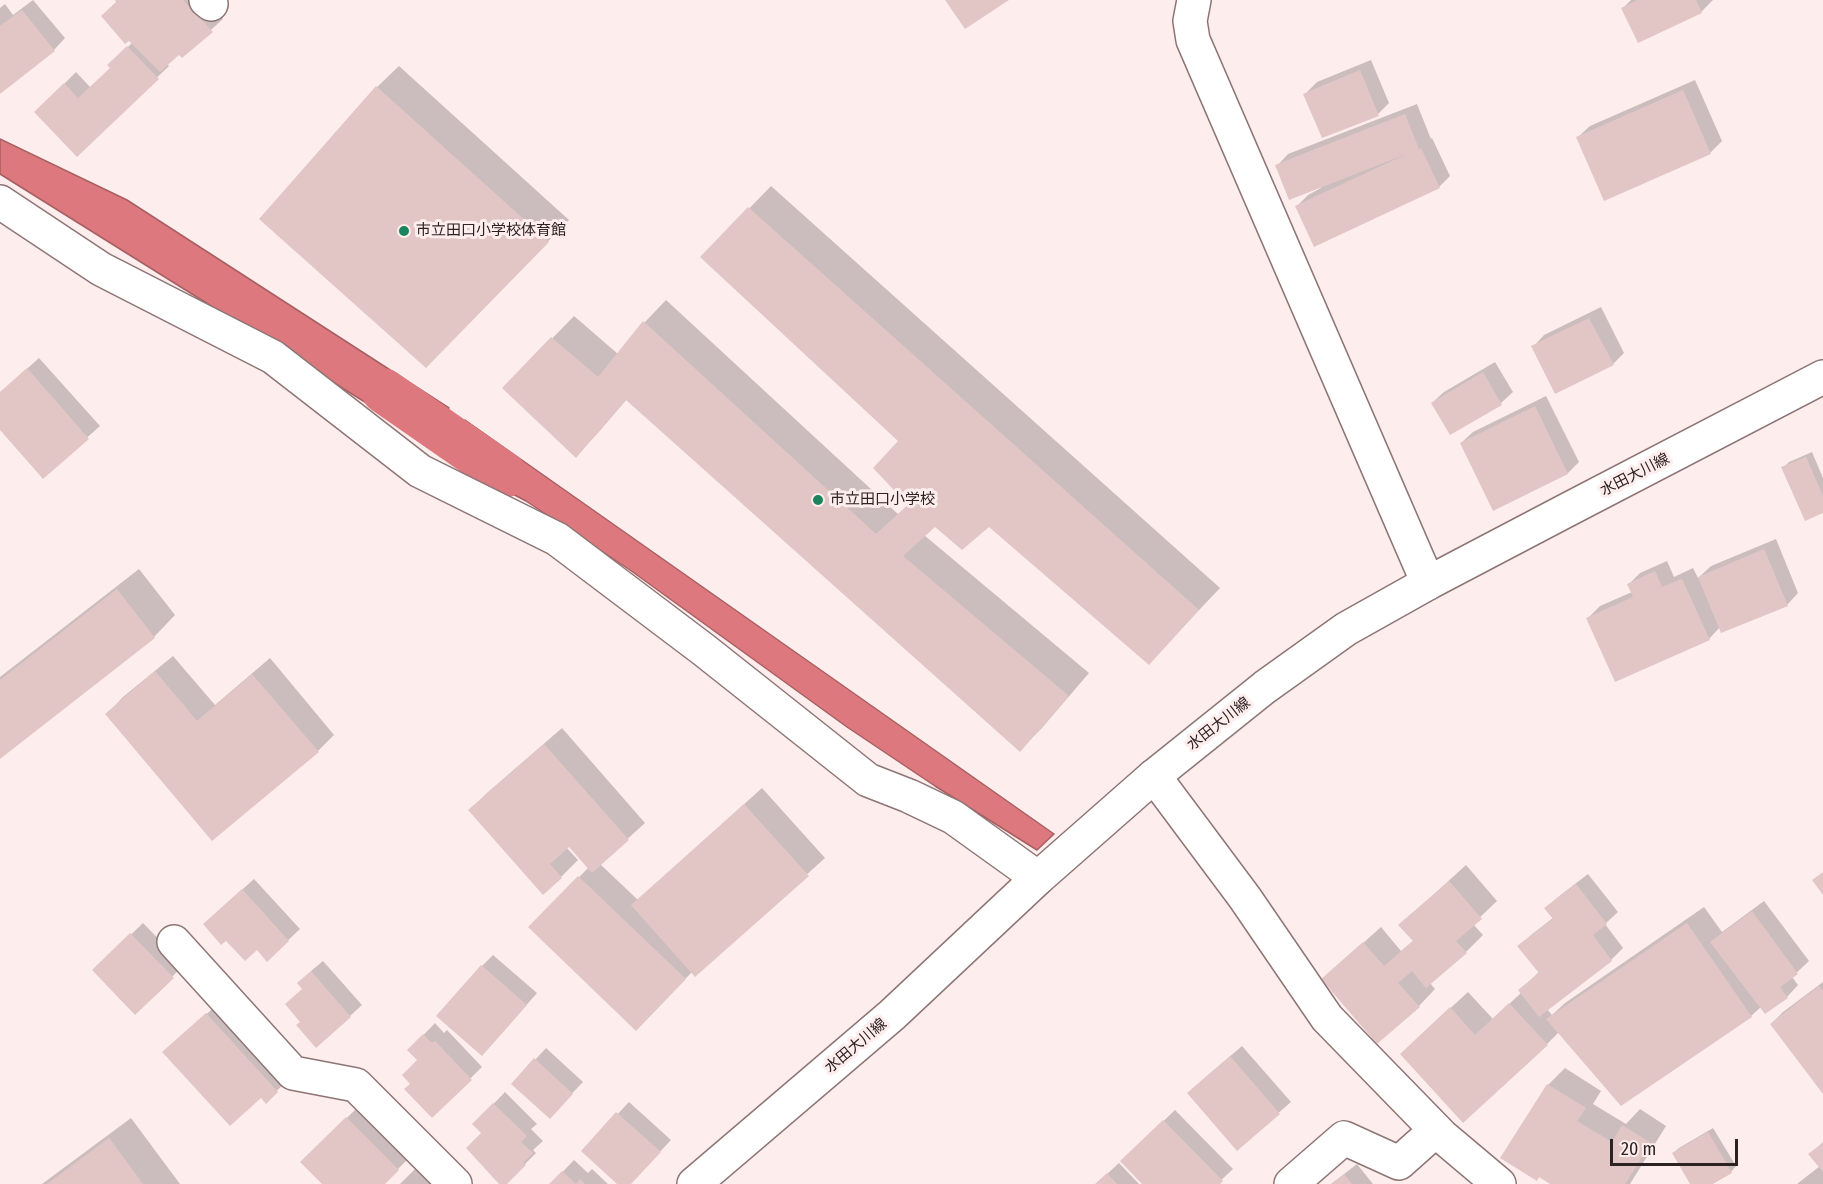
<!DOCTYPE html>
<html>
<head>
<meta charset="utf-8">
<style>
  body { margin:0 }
  #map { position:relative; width:1823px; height:1184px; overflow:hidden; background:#feeded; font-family:"Fira Sans Condensed",sans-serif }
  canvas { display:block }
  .scale { position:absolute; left:1610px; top:1139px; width:128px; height:27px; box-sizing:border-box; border:3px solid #2c2222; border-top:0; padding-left:8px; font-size:18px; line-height:21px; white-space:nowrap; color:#2c2222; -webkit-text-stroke:4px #feeded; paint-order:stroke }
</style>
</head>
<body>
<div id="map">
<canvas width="1823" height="1184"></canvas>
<div class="scale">20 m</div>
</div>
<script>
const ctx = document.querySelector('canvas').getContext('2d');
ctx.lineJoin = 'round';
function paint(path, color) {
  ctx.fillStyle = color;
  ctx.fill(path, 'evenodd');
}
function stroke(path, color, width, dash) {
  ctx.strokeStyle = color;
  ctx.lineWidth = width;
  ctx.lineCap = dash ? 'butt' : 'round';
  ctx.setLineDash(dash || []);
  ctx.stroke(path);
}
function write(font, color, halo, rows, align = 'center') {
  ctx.font = font + ' "Fira Sans Condensed","Noto Sans JP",sans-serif';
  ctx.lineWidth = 6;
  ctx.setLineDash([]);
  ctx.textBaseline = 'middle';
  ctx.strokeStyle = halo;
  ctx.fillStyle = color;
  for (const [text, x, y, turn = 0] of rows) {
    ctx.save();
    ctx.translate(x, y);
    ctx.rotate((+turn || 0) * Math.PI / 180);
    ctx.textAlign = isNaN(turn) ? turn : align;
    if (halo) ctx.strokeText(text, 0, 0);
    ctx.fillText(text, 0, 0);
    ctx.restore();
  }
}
const water = new Path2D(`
  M 0,139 L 127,200 L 449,408 L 424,439 L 0,174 Z
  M 465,420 L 1054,834 L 1037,850 L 935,786 L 847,727 L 630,570 L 526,501 L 443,457 Z`);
paint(water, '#dd797e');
stroke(water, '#a85f62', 1.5);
paint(new Path2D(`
  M 33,0 L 65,38 L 54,50 L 0,92 L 0,8 L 5,4 L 13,15 Z
  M 117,0 L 205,0 L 223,19 L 182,56 L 180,53 L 167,64 L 169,66 L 77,154 L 36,112 L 76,72 L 91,88 L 112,68 L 109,65 L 133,42 Z
  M 1631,0 L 1713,0 L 1701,12 L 1623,8 Z
  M 1371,60 L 1389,103 L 1378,114 L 1305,94 L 1317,82 Z
  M 399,66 L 569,220 L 448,344 L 261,219 L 377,87 Z
  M 1695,80 L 1722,141 L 1710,153 L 1578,137 L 1590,126 Z
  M 1417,104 L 1431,139 L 1432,138 L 1450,176 L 1439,187 L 1297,206 L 1308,195 L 1321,188 L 1320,186 L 1277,166 L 1288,154 Z
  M 771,186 L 1220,588 L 1149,663 L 989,525 L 935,525 L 924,535 L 1089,673 L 1041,729 L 1020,750 L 627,399 L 597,434 L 576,455 L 504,388 L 574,316 L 618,354 L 645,322 L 666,300 L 898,514 L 909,504 L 901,441 L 702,257 Z
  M 1601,307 L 1624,353 L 1613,364 L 1533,347 L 1544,335 Z
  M 39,358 L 100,426 L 43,477 L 0,428 L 0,393 Z
  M 1495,362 L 1513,392 L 1501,403 L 1432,403 L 1444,392 Z
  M 1546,396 L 1579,462 L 1568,473 L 1461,443 L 1473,432 Z
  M 1812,452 L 1823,478 L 1823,511 L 1783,468 L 1789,462 Z
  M 1776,539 L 1798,593 L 1787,605 L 1720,627 L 1709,639 L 1588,618 L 1600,606 L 1632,592 L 1629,584 L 1640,573 L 1667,561 L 1674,577 L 1693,568 L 1698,578 L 1711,566 Z
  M 139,569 L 175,615 L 154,637 L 0,757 L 0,677 Z
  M 173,656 L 215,705 L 270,658 L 334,735 L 318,751 L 107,714 L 123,697 Z
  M 562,728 L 645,823 L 600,864 L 638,900 L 762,788 L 825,858 L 696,975 L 692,972 L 636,1029 L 530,927 L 589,867 L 569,845 L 566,847 L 578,860 L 561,877 L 470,810 L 487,793 Z
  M 1466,865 L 1497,901 L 1473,924 L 1483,935 L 1466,952 L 1430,983 L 1435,989 L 1419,1006 L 1323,979 L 1381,927 L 1401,951 L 1414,940 L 1400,925 Z
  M 1588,874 L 1618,912 L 1605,924 L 1623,948 L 1611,960 L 1547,1009 L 1552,1015 L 1565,1003 L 1704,907 L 1722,932 L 1764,901 L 1809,961 L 1792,977 L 1798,985 L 1787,997 L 1761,1007 L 1751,1016 L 1621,1104 L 1559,1032 L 1547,1044 L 1419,1037 L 1468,992 L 1493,1019 L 1522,992 L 1520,990 L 1539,972 L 1519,946 L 1531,935 L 1553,918 L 1546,908 L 1558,897 Z
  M 254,879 L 300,929 L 267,960 L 257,948 L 216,913 Z
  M 143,923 L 184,965 L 135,1013 L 94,970 Z
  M 493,955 L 537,993 L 493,1043 L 482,966 Z
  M 323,961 L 362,1005 L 350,1016 L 302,1021 L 304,988 L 311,971 Z
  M 1823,982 L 1823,1092 L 1771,1024 L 1783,1012 Z
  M 219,1003 L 288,1080 L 266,1101 L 261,1096 L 176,1041 Z
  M 435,1023 L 444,1033 L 447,1030 L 482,1067 L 432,1116 L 412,1083 L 419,1060 L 409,1050 Z
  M 1242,1046 L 1291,1102 L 1237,1149 L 1200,1082 Z
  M 546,1048 L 583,1082 L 561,1105 L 535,1060 Z
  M 1565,1068 L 1601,1091 L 1593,1104 L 1626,1124 L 1640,1109 L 1666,1126 L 1630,1184 L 1553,1184 L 1540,1176 L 1537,1179 L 1548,1085 Z
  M 505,1092 L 537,1124 L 531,1129 L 543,1141 L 533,1150 L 536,1153 L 505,1184 L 501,1184 L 483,1133 L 474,1124 Z
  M 629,1102 L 671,1140 L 630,1184 L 620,1184 L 583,1151 Z
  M 358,1107 L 409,1158 L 383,1184 L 324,1184 L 302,1162 Z
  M 1175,1110 L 1233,1169 L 1217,1184 L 1144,1184 L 1122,1161 Z
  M 131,1118 L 180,1184 L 42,1184 Z
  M 1713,1128 L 1736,1166 L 1731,1172 L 1710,1184 L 1692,1184 L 1673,1153 L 1679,1148 Z
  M 1823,1142 L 1823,1184 L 1797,1184 L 1820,1166 L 1810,1154 Z
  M 574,1160 L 588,1173 L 592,1169 L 608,1184 L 551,1184 Z
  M 1119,1163 L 1139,1184 L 1096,1184 Z
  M 1357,1164 L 1373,1184 L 1331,1184 Z
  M 418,1166 L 435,1184 L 400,1184 Z`), '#0003');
stroke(new Path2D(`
  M 384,391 L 505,475`), '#dd797e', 45);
paint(new Path2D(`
  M 115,0 L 183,0 L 213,32 L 182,58 L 179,55 L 160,72 L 129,41 L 125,44 L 101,16 L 116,2 Z
  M 945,0 L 1009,0 L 965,29 Z
  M 1637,0 L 1696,0 L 1702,13 L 1638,43 L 1621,8 Z
  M 22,10 L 55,51 L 0,94 L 0,26 Z
  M 127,46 L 159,79 L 77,157 L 34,112 L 64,83 L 78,98 L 110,68 L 107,65 Z
  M 1360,70 L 1379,116 L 1322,138 L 1303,94 Z
  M 376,86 L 549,242 L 426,368 L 259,219 Z
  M 1683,90 L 1711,154 L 1604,201 L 1576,137 Z
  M 1405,114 L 1419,149 L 1421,148 L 1440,188 L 1314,247 L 1295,206 L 1409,153 L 1289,200 L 1275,165 Z
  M 748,207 L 1199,610 L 1149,665 L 989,527 L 962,550 L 935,527 L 903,556 L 1069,696 L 1020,752 L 626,400 L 576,458 L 502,388 L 551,337 L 598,377 L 643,321 L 876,534 L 908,505 L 873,468 L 898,441 L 700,257 Z
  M 1589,318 L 1614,365 L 1555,394 L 1531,346 Z
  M 27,368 L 89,439 L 43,479 L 0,430 L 0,392 Z
  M 1483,372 L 1502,405 L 1450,435 L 1431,403 Z
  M 1535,406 L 1568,474 L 1493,511 L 1460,443 Z
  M 1806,457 L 1823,496 L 1823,513 L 1805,521 L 1781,467 Z
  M 1764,549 L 1788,606 L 1721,633 L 1698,577 Z
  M 1655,571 L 1662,587 L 1682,579 L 1710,640 L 1615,682 L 1586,618 L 1633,597 L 1627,584 Z
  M 117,589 L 155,638 L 0,759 L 0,680 Z
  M 155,671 L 197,721 L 252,674 L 319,752 L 212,841 L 105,714 Z
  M 544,744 L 629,840 L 592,873 L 569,847 L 550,864 L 562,878 L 543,895 L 468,810 Z
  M 744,804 L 809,876 L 695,977 L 631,905 Z
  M 1823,872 L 1823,895 L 1812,880 Z
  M 578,876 L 686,979 L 636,1031 L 528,927 Z
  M 1449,881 L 1482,919 L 1456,941 L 1467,953 L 1426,988 L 1412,971 L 1398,983 L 1420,1007 L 1377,1044 L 1321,979 L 1363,942 L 1384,966 L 1413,941 L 1398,925 Z
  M 1576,884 L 1607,924 L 1593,935 L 1612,961 L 1539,1017 L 1518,990 L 1539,973 L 1517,946 L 1553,919 L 1544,908 Z
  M 242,889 L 289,941 L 267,962 L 257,950 L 245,961 L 226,941 L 221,945 L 203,924 Z
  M 1752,911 L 1798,974 L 1780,987 L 1788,998 L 1765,1014 L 1710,942 Z
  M 1687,923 L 1752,1017 L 1621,1106 L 1546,1019 Z
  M 130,933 L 174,978 L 135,1015 L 92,970 Z
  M 481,965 L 527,1005 L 482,1056 L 436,1016 Z
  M 311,971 L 351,1017 L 316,1048 L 296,1025 L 300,1022 L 285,1004 L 302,989 L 297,983 Z
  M 1819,986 L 1823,991 L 1823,1094 L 1770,1024 Z
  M 1509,1003 L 1548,1045 L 1463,1123 L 1400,1054 L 1450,1007 L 1475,1035 Z
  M 206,1013 L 278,1092 L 266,1104 L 261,1098 L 230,1126 L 162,1052 Z
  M 423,1034 L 432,1043 L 435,1041 L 472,1080 L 432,1118 L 404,1089 L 410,1084 L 402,1075 L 417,1060 L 407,1050 Z
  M 1230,1056 L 1280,1114 L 1237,1151 L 1187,1093 Z
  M 534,1058 L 573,1094 L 550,1119 L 511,1084 Z
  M 1547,1084 L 1586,1108 L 1577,1121 L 1612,1142 L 1622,1125 L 1651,1143 L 1625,1184 L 1550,1184 L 1539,1177 L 1537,1181 L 1500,1158 Z
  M 493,1103 L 527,1136 L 521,1142 L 533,1153 L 523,1163 L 526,1165 L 507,1184 L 499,1184 L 466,1148 L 481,1133 L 472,1124 Z
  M 616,1112 L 661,1152 L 631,1184 L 617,1184 L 581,1151 Z
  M 346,1117 L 399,1170 L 385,1184 L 322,1184 L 300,1162 Z
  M 1163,1120 L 1223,1181 L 1220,1184 L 1142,1184 L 1120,1161 Z
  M 1708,1132 L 1732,1173 L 1713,1184 L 1690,1184 L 1672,1153 Z
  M 109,1138 L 143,1184 L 47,1184 Z
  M 1823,1143 L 1823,1172 L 1808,1154 Z
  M 562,1171 L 576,1184 L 580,1179 L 585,1184 L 549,1184 Z
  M 1107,1173 L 1117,1184 L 1095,1184 Z
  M 1344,1174 L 1352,1184 L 1332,1184 Z`), '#e2c6c6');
const street = new Path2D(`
  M 206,0 L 211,4
  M 1194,0 L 1190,21 L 1193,40 L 1428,583
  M 0,202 L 101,269 L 273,357 L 420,471 L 557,539 L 704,650 L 868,780 L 909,796 L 953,817 L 1038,878
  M 1154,776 L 1245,898 L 1327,1018 L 1442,1136 L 1499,1184
  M 174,942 L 293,1073 L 356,1085 L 455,1184
  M 1291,1184 L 1344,1138 L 1399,1163 L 1436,1130`);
const secondary = new Path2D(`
  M 694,1184 L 892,1015 L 1038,878 L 1154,776 L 1265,687 L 1346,629 L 1428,583 L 1569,509 L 1823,377`);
stroke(street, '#8e7575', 36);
stroke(secondary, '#8e7575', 36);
stroke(street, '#fff', 33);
stroke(secondary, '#fff', 33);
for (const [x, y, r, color] of [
  [404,231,6,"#1b835e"],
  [818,500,6,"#1b835e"]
]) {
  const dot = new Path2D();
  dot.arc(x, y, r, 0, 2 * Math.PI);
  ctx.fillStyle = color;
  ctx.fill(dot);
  stroke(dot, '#feeded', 2);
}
write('15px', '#2c2222', '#feeded', [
  ["市立田口小学校体育館",416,231],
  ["市立田口小学校",830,500]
], 'left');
write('15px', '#2c2222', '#feeded', [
  ["水田大川線",1635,475,-27],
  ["水田大川線",1219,724,-38],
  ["水田大川線",856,1046,-40]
]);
</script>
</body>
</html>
